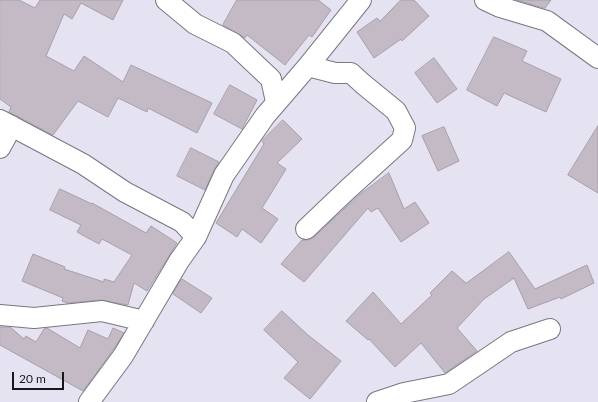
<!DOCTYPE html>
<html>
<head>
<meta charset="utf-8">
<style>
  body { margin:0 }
  #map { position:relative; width:598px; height:402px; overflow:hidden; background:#e5e3f1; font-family:Lato,sans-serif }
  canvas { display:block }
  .scale { position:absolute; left:12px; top:372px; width:52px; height:18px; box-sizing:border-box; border:2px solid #18171c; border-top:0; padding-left:5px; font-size:12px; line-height:14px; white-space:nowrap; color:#18171c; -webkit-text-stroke:3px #e5e3f1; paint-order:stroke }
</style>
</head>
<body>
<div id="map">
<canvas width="598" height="402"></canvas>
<div class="scale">20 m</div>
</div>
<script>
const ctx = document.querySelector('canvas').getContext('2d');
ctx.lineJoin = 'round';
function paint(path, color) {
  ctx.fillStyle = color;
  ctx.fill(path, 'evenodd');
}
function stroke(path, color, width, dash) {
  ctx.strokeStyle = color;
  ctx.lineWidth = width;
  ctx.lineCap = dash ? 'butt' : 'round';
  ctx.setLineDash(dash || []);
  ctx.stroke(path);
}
const building = new Path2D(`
  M 0,0 L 19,0 L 35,8 L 40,0 L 123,0 L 113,20 L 81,3 L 72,19 L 64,14 L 46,56 L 74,71 L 84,56 L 123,82 L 131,65 L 212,103 L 197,133 L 148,108 L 147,112 L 118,98 L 108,117 L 78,101 L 53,135 L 9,112 L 11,107 L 0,99 Z
  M 237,0 L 318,0 L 331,10 L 312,37 L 309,35 L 285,65 L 247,35 L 245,38 L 223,25 Z
  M 401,0 L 414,0 L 429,16 L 402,41 L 401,39 L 374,58 L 357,32 L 377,18 L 380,21 Z
  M 517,0 L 551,0 L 545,8 Z
  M 494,37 L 527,51 L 522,61 L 561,79 L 546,112 L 504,93 L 497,106 L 467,90 Z
  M 434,58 L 457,89 L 437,103 L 415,73 Z
  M 230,85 L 257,100 L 242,129 L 214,114 Z
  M 283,120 L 302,139 L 277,163 L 286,169 L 262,208 L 278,219 L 261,243 L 242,229 L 237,237 L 216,223 L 264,144 L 262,141 Z
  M 598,126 L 598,193 L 568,175 Z
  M 444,127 L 459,161 L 438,171 L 422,136 Z
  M 191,148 L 219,162 L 214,170 L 205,190 L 177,176 Z
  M 389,173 L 404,209 L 415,202 L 429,223 L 401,242 L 378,208 L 371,212 L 368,208 L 304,282 L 281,264 L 302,240 L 308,240 L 314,237 L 359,195 Z
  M 60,189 L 92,204 L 92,203 L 146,233 L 151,226 L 177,243 L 147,291 L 134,283 L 128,305 L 101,300 L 68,303 L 62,301 L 63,298 L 22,281 L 33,254 L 65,267 L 64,269 L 104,282 L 104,279 L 114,282 L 132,255 L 102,239 L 99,244 L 77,232 L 81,225 L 50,210 Z
  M 509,252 L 535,289 L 587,265 L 594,283 L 561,299 L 560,297 L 528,309 L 514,278 L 484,299 L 457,328 L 477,351 L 445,373 L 421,343 L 395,367 L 369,339 L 368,340 L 346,321 L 373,292 L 401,324 L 432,295 L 430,293 L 452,271 L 466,283 Z
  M 182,279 L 212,298 L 201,313 L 173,294 Z
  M 282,311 L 308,335 L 341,361 L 310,399 L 284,378 L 298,362 L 264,330 Z
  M 0,327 L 10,327 L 24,339 L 26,336 L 36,342 L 44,329 L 47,328 L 80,348 L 88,330 L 108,339 L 113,328 L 124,333 L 113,350 L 83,391 L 0,345 Z`);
paint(building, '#c3bac5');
stroke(building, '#a79ea9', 1);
const minor = new Path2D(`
  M 166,0 L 195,24 L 233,43 L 253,62 L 271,79 L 276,102
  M 485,0 L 500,7 L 547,21 L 598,58
  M 0,120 L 83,164 L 125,192 L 182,222 L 196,237
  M 0,148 L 12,126
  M 306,229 L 348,189 L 402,140 L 405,128 L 396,111 L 363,84 L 351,73 L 335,73 L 308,66
  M 0,315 L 34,318 L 102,311 L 144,321
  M 89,402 L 123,356 L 179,261 L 196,237 L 224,175 L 265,116 L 308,66 L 361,0
  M 377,402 L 404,393 L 449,384 L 511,342 L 550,329`);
stroke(minor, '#787783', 22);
stroke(minor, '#fff', 20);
</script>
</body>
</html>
